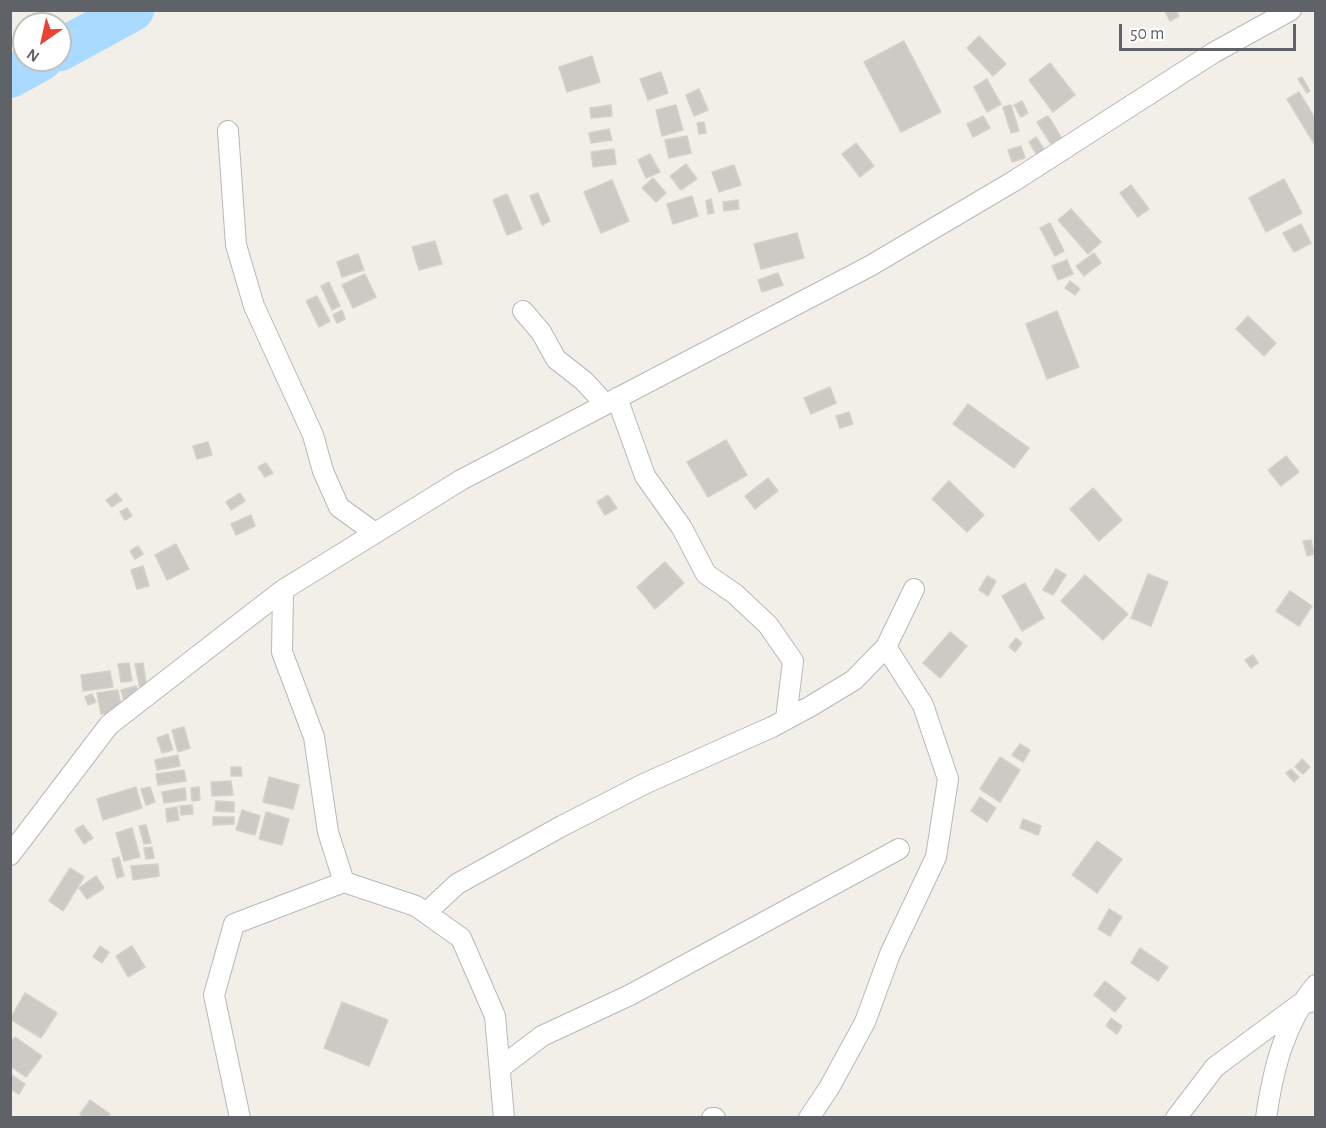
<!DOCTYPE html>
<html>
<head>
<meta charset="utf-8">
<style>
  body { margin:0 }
  #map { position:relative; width:1326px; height:1128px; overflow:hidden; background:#f1efe8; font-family:"Alegreya Sans",sans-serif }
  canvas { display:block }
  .frame { position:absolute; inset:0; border:12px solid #5f6368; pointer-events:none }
  .north { position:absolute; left:12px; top:12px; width:60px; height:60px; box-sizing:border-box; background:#fff; border:2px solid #bfc1c3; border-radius:50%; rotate:214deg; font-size:16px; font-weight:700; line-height:24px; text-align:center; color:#5f6368 }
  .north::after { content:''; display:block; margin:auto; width:21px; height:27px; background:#ea4335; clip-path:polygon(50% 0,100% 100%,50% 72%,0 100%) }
  .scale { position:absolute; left:1119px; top:24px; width:177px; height:27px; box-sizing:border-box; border:3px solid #5f6368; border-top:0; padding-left:8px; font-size:18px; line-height:21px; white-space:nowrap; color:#5f6368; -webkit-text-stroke:4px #fff; paint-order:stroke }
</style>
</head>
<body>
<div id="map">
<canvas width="1326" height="1128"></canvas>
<div class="frame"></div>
<div class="north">N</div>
<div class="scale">50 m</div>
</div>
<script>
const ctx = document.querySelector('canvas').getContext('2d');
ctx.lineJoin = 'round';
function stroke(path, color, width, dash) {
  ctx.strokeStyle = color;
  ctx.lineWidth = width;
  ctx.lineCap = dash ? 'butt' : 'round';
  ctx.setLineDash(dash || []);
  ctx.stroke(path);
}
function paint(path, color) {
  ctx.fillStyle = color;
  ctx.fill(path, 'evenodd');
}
stroke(new Path2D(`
  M 60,50 L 133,10
  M 10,77 L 41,60`), '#aadaff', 42);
const building = new Path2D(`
  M 1164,10 L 1175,10 L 1179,16 L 1170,21 Z
  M 979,36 L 1006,64 L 993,76 L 967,48 Z
  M 904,41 L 941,112 L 901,132 L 864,62 Z
  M 592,56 L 600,82 L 567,92 L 559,67 Z
  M 1050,63 L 1075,95 L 1053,112 L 1029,80 Z
  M 661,72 L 668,93 L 648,100 L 640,79 Z
  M 1302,77 L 1310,91 L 1307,93 L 1298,79 Z
  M 987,79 L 1001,104 L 987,112 L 974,87 Z
  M 699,89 L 708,110 L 694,116 L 686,95 Z
  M 1299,92 L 1316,120 L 1315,145 L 1287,99 Z
  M 1022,101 L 1028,113 L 1021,117 L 1014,105 Z
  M 611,105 L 612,116 L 591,118 L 590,108 Z
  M 676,105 L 683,130 L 662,136 L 656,110 Z
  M 1011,105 L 1019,131 L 1011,133 L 1003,107 Z
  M 983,116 L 990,128 L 973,137 L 967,124 Z
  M 1048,116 L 1061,137 L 1051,144 L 1037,122 Z
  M 704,122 L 706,133 L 699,134 L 697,123 Z
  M 609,129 L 612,140 L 591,143 L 589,133 Z
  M 687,136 L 691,153 L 669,158 L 665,140 Z
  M 1036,137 L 1045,151 L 1037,155 L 1029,142 Z
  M 856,143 L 874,166 L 860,177 L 842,154 Z
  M 1021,146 L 1025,158 L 1012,162 L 1008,150 Z
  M 614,149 L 616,164 L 593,167 L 591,152 Z
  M 650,154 L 660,172 L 646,178 L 638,160 Z
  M 686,164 L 697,179 L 681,190 L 670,176 Z
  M 734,165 L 741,185 L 719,192 L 712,172 Z
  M 653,178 L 666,193 L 656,202 L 642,188 Z
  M 1284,179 L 1302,213 L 1266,232 L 1249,198 Z
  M 612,180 L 629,221 L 601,233 L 584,192 Z
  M 1131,185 L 1149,209 L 1138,217 L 1120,193 Z
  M 538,193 L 550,221 L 542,225 L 530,196 Z
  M 507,194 L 522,229 L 507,235 L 493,200 Z
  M 692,196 L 698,216 L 673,224 L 667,204 Z
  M 711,199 L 714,213 L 708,214 L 706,201 Z
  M 738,200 L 739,209 L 724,211 L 723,202 Z
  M 1071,209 L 1101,242 L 1088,254 L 1058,220 Z
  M 1050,223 L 1064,251 L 1055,256 L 1040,228 Z
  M 1301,224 L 1311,243 L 1294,252 L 1283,233 Z
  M 797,233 L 804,258 L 761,269 L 754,244 Z
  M 435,241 L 442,264 L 419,270 L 412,247 Z
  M 1094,253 L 1101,263 L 1084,276 L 1076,266 Z
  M 358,254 L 364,270 L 342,277 L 337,262 Z
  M 1067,260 L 1073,274 L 1058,280 L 1052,266 Z
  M 778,273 L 783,285 L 762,292 L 758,280 Z
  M 365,274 L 376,297 L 353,308 L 342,285 Z
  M 1070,281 L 1080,289 L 1075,295 L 1065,288 Z
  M 329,282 L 340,306 L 332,310 L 321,286 Z
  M 317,296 L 330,321 L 319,327 L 306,301 Z
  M 342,310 L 345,319 L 337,323 L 333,315 Z
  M 1057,311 L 1079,367 L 1047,379 L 1026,324 Z
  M 1248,316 L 1276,343 L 1264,356 L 1236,329 Z
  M 830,387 L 836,403 L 811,414 L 804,398 Z
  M 968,404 L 1029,448 L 1014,468 L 953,424 Z
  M 849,412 L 853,424 L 840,428 L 836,416 Z
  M 726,440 L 747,475 L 708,497 L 687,462 Z
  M 208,442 L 212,455 L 197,459 L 193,446 Z
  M 1286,456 L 1299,472 L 1281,486 L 1268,470 Z
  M 266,463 L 273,473 L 265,477 L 258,467 Z
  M 768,478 L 778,491 L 755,509 L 745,496 Z
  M 949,481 L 984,515 L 967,532 L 932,499 Z
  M 1093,488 L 1122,520 L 1099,541 L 1070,509 Z
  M 116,493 L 122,500 L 112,507 L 106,500 Z
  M 240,493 L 245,501 L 231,510 L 226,502 Z
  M 608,495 L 617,508 L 605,515 L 597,502 Z
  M 127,508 L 132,516 L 125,520 L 120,512 Z
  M 251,515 L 255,526 L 236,535 L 231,524 Z
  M 1311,540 L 1314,554 L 1307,556 L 1303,541 Z
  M 176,544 L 189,569 L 167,580 L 155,555 Z
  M 138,546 L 143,554 L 135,559 L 130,551 Z
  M 665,562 L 684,583 L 655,609 L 637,587 Z
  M 143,566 L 149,586 L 137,589 L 131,570 Z
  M 1056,569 L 1066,575 L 1053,595 L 1043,590 Z
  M 1148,574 L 1168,582 L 1151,626 L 1131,618 Z
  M 1085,575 L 1128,614 L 1103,640 L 1061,601 Z
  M 987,576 L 996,581 L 988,596 L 979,590 Z
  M 1025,583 L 1044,618 L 1022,631 L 1002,596 Z
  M 1290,591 L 1312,606 L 1299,626 L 1276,611 Z
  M 950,632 L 967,646 L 940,678 L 923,663 Z
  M 1016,638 L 1022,643 L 1015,652 L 1009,647 Z
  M 1253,655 L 1258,663 L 1251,668 L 1245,660 Z
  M 129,663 L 132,681 L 121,682 L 118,664 Z
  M 143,663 L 147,688 L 140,689 L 135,664 Z
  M 110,671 L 113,687 L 83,691 L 81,675 Z
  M 136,686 L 140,700 L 125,704 L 121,690 Z
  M 118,690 L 122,711 L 101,714 L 97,693 Z
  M 92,694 L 96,702 L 88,705 L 85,697 Z
  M 184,727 L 190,748 L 178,752 L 172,730 Z
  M 168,734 L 173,750 L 162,753 L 157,738 Z
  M 1020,744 L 1030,750 L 1023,762 L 1012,755 Z
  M 178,755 L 180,766 L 157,770 L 155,760 Z
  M 1000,757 L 1020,770 L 1000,802 L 980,789 Z
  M 1302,759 L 1310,767 L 1303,774 L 1295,767 Z
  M 231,767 L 241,767 L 242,776 L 231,776 Z
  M 1291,769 L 1299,777 L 1294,782 L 1286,773 Z
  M 184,770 L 186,781 L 158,785 L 156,774 Z
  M 269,777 L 299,785 L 293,809 L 263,802 Z
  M 231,781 L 233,795 L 212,796 L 211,782 Z
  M 136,787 L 142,808 L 103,820 L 97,799 Z
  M 150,787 L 155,802 L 146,805 L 141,789 Z
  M 199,787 L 200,800 L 192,801 L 191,788 Z
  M 185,788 L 186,800 L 164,803 L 162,792 Z
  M 980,797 L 996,808 L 987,822 L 971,811 Z
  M 216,801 L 234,802 L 234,812 L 215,811 Z
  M 192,805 L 193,814 L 181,815 L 180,806 Z
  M 177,807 L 179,820 L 167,822 L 166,809 Z
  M 242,810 L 260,816 L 255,835 L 236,830 Z
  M 266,812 L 289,819 L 282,845 L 259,839 Z
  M 213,817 L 234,817 L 234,824 L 213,825 Z
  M 1023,819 L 1041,826 L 1038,835 L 1020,828 Z
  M 83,825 L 93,838 L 84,844 L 75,830 Z
  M 146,825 L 151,843 L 144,844 L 139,826 Z
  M 132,828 L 140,857 L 124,861 L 116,833 Z
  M 1097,841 L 1122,859 L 1097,893 L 1072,875 Z
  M 152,847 L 154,858 L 146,859 L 144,848 Z
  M 119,857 L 124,876 L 117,878 L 112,859 Z
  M 158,864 L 159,876 L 133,880 L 131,866 Z
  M 70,868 L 84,877 L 63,911 L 49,901 Z
  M 96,876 L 104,888 L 87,899 L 79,888 Z
  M 1109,909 L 1122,917 L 1110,936 L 1098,929 Z
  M 100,946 L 109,952 L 102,963 L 93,957 Z
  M 132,946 L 145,967 L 128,977 L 116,956 Z
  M 1140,948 L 1168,967 L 1158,981 L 1131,963 Z
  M 1105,981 L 1126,998 L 1115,1012 L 1094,995 Z
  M 25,993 L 57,1013 L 41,1038 L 10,1019 Z
  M 342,1002 L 388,1020 L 369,1066 L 324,1048 Z
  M 1111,1018 L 1122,1026 L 1117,1034 L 1106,1026 Z
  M 15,1037 L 42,1056 L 26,1077 L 10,1066 L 10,1043 Z
  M 12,1075 L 25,1084 L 19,1094 L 10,1089 Z
  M 90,1100 L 110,1114 L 108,1118 L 84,1118 L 80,1114 Z`);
paint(building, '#cccac5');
stroke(building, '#d6d1c6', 1.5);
const minor = new Path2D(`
  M 228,131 L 236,245 L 254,306 L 313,435 L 323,471 L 339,507 L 375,533
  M 523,311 L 541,332 L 556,359 L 584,381 L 605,404
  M 617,398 L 645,476 L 682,528 L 706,574 L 735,594 L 768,625 L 793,661 L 786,719
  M 10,855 L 109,725 L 283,590 L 461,480 L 870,266 L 1014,181 L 1213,53 L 1291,10
  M 344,882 L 416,906 L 461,938 L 495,1016 L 504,1118
  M 426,913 L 457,884 L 562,826 L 644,784 L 772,727 L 811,706 L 854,680 L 886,647
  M 500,1068 L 542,1036 L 630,995 L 899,849
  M 240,1118 L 214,995 L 234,924 L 344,882 L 328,832 L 314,737 L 282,652 L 283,590
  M 712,1118 L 715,1118
  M 809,1118 L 829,1088 L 865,1022 L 890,954 L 936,857 L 948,779 L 923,705 L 886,647 L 914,589
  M 1176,1118 L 1215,1067 L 1300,1004 L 1316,1001
  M 1266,1118 C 1273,1070 1284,1023 1316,985`);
stroke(minor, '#b5b8bc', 22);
stroke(minor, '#fff', 20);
</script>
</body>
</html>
